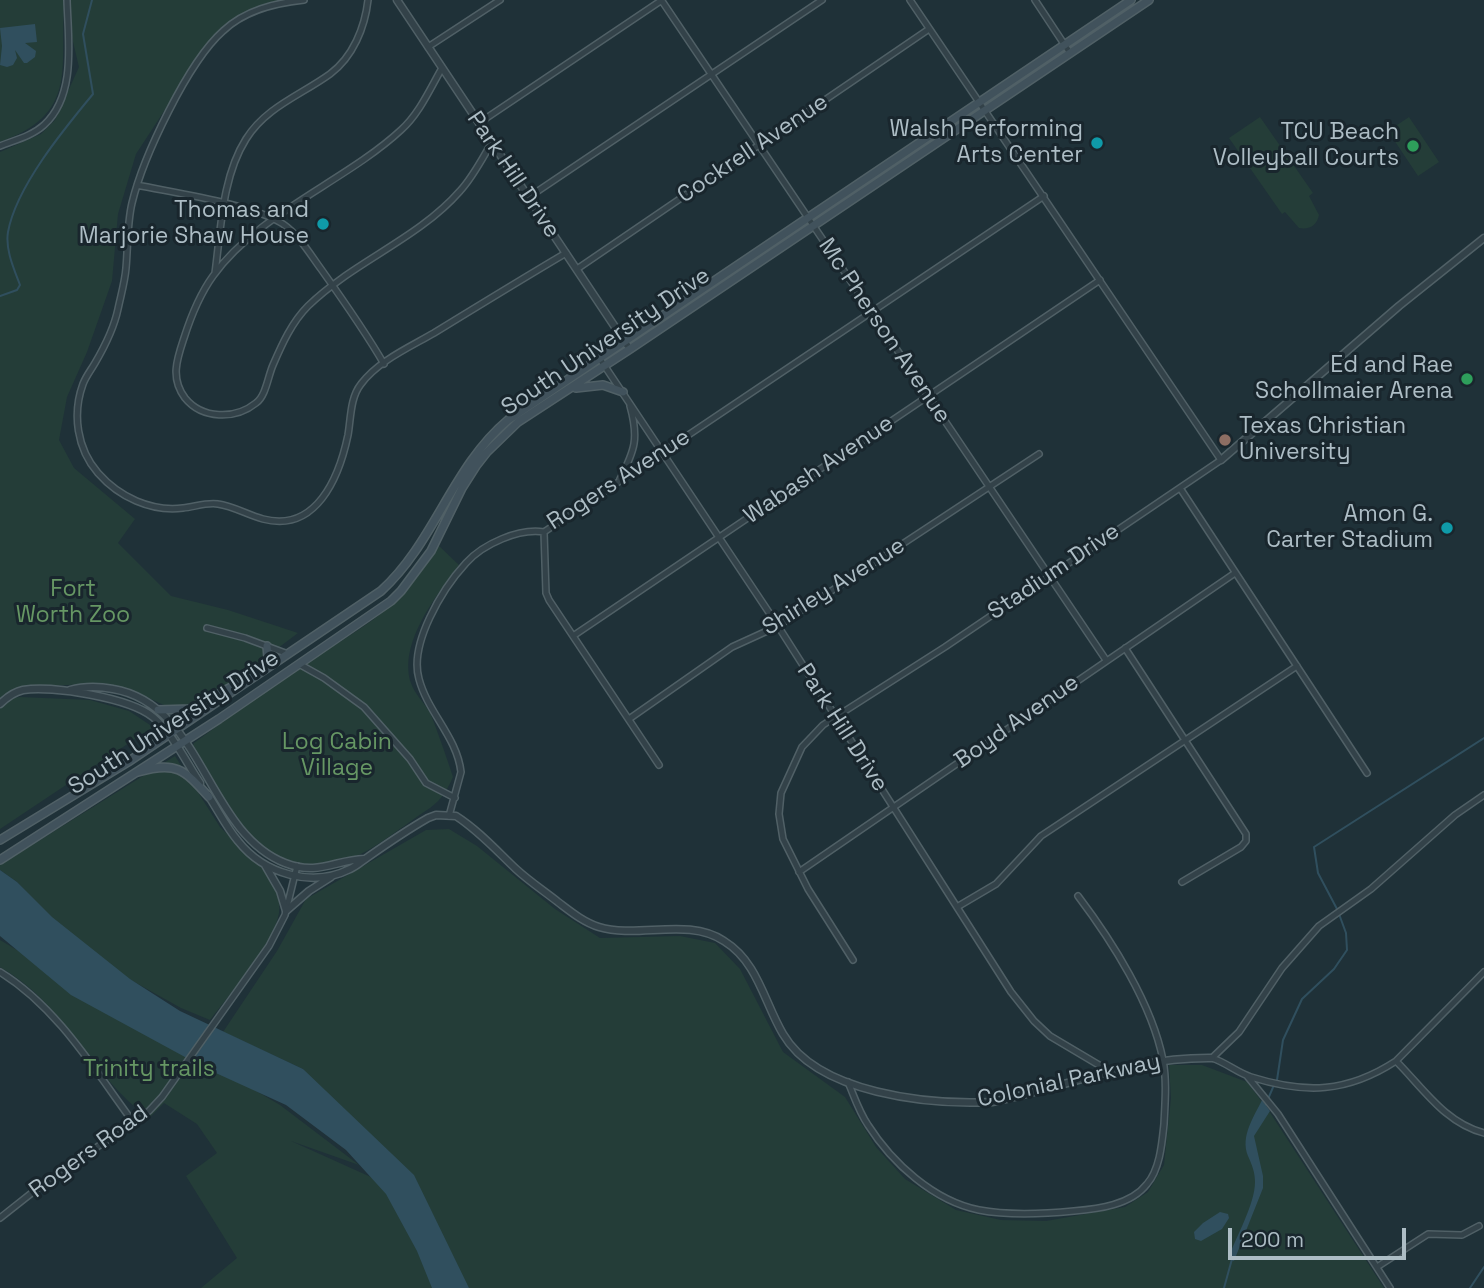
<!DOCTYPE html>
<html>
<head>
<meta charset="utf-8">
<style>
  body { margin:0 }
  #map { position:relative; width:1484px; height:1288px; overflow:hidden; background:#1f3138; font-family:"Space Grotesk",sans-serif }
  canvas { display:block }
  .scale { position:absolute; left:1228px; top:1228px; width:178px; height:32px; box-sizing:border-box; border:4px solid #adbdc5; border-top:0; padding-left:9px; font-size:21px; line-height:24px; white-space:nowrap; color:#adbdc5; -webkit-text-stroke:5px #19262d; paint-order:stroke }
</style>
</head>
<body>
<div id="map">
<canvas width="1484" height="1288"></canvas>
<div class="scale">200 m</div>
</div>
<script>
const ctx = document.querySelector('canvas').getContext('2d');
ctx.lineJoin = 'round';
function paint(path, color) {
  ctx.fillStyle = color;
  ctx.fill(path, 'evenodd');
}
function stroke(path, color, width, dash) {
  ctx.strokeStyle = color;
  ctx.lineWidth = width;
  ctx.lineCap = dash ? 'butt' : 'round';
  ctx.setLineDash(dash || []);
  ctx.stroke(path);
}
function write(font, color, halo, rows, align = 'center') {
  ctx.font = font + ' "Space Grotesk",sans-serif';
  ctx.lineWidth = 6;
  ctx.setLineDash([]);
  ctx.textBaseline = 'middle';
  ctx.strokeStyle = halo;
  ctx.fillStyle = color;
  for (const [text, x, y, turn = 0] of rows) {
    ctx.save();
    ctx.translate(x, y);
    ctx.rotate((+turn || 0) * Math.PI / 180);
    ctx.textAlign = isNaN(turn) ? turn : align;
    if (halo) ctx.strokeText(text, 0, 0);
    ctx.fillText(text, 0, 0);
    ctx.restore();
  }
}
paint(new Path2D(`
  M 0,0 L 282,0 L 251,11 L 204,50 L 136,154 L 118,214 L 112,281 L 87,352 L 67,397 L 59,440 L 74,468 L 135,519 L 118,543 L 171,596 L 228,610 L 298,633 L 225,688 L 194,705 L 179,708 L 166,706 L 131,690 L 102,683 L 17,688 L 0,699 L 0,152 L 41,134 L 55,120 L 79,67 L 64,4 C 60,70 78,114 0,142 Z
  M 1260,117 L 1313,193 L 1309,196 L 1319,215 C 1317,225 1310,230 1299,228 L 1285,212 L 1282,214 L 1229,138 Z
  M 1409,117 L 1439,162 L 1418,176 L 1388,131 Z
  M 438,545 L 459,565 C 437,595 398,643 411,683 C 414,694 426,704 431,715 C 439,735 446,756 453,777 C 447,790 442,799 430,808 C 402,826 373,852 342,862 C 313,871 278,861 256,841 C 235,821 209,773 192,747 L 194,743 C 227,719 261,694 295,671 C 356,629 400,614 438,545 Z
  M 20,697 L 90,700 L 129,711 L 153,727 L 0,829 L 0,700 Z
  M 175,756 L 220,827 L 266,872 C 275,883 281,899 279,913 C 274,944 229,995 210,1020 L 181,1008 L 129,979 L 51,919 L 17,882 L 0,870 L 0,865 Z
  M 449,829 L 477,846 L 555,909 L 600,938 L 680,936 L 715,943 L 740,969 L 783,1052 L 845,1097 L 876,1147 L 905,1179 L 956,1210 L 1001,1220 L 1046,1221 L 1125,1207 L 1148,1192 L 1164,1165 L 1171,1098 L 1169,1065 L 1202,1065 L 1247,1082 L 1269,1111 L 1384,1288 L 469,1288 L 303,1069 L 223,1032 L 277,951 L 306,899 L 426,830 Z
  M 0,940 L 280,1105 L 359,1165 L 291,1141 L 393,1187 L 433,1288 L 201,1288 L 237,1258 L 186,1176 L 217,1153 L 197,1124 L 164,1103 L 149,1118 C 91,1077 65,1003 0,967 Z`), '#243d38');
paint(new Path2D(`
  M 35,24 L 37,42 L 25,43 L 36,51 L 35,57 L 27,63 L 24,63 L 15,50 L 17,58 L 13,65 L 7,67 L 0,65 L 2,46 L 0,28 Z
  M 0,870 L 17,882 L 52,917 L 130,979 L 180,1011 L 303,1069 L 414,1175 L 469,1288 L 432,1288 L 417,1251 L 386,1194 L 346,1150 L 286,1105 L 207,1069 L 71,995 L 0,936 Z
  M 1262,1100 L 1270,1111 L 1254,1136 L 1263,1176 L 1263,1188 L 1234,1261 L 1228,1259 C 1236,1237 1255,1204 1255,1182 C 1255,1172 1252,1165 1248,1156 C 1240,1136 1254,1117 1262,1100 Z
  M 1220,1212 L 1228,1214 L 1229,1218 L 1222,1229 L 1201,1241 L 1195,1239 L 1194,1232 L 1203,1223 Z`), '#304f5e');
stroke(new Path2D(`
  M 0,296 L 17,290 L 20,285 C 14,269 5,249 8,232 C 16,187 64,129 93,94 L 83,34 L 92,0
  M 1337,909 L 1318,873 L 1314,847 L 1484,738
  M 1277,1080 L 1283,1040 L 1302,999 L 1334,969 L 1347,950 L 1346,933 L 1339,914
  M 1265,1106 L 1274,1085
  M 1224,1288 L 1232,1259
  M 1470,1288 L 1484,1267`), '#304f5e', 2);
const minor = new Path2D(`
  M 304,0 C 275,3 245,10 223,31 C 188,62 143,157 132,203 C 127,224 128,246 126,268 C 125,281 121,295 118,309 C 114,328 105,346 95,363 C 91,370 86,376 83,384 C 72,414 77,449 98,473 C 119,497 151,512 183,508 C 194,507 207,502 218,504 C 233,506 248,515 263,519 C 316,533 339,478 348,435 C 351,418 350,398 361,384 C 378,361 410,347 434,333 C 478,306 522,279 566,253
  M 1035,0 L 1070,53
  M 662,1 L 1106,660
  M 428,47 L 500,0
  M 442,68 C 430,89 419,114 401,130 C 346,181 257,214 213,276 C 200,294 191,316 184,338 C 177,359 170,378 185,398 C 202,419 235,420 256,403 C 266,396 268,376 273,365 C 282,344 292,322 308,306 C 353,262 418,239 460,191 C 473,177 482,159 492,142
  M 479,123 L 662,0
  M 0,146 C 15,140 32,136 44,125 C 77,95 68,39 67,0
  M 137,185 C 175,193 252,204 283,224 C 299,235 310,254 321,269 C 343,300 365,331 384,364
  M 529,197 L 822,0
  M 577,269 L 929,29
  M 215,273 C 221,229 222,177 246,139 C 266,107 301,95 330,74 C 353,57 365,27 368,0
  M 600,359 L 778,626 L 1011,992 L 1034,1021 L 1050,1036 L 1109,1071
  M 620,479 C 635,450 639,438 630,406
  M 1180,488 L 1367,773
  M 544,532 L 546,593 L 549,600 L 659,765
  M 207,628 L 245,638 L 288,654
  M 573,636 L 1100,280
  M 1125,648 L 1246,834 L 1246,841 L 1241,847 L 1182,882
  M 299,664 L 324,678 L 364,707 L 410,759 L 426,783 L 455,798
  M 629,719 L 732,647 L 778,626 L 1039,454
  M 1484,795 L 1455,815 L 1371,889 L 1319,926 L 1282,968 L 1239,1032 L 1212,1058 C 1225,1062 1238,1073 1251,1077 C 1305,1094 1347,1093 1396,1061 L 1484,972
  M 449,816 L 461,772 C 457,737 428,713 419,679 C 409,644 442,589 466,563 C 483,544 519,528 544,532 L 1044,196
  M 799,872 L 1235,573
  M 957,907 L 996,884 L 1041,836 L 1297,666
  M 853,960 L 808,889 L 783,839 L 779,814 L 781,793 L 802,747 L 823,725 L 945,647 L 1221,460 L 910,0
  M 0,972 C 57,1007 94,1069 133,1122
  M 1396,1061 C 1423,1088 1445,1123 1484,1133
  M 1247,1076 L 1278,1114 L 1390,1288
  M 848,1082 C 854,1096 859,1112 868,1125 C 892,1163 934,1201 979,1210 C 1010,1216 1043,1214 1074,1211 C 1098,1209 1131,1205 1147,1184 C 1160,1169 1162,1143 1164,1124 C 1165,1103 1167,1081 1163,1060 C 1152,1004 1112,941 1078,896
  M 0,1218 L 38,1188 L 149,1111 L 162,1097 L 269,946 L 285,915 L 297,866
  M 1377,1267 L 1428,1234 L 1462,1235 L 1479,1226`);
const tertiary = new Path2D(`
  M 397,0 L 627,345
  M 1221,460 L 1399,306 L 1484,238
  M 70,690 C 84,686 98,686 113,689 C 203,704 206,832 285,863 C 318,876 335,860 364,859
  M 0,704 C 7,697 14,692 23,690 C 52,685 130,698 153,717 C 173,734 186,762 200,783
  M 208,795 C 218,810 226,827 238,841 C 264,874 312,888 350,869 C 357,866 362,861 368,857 C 388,843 407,830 428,818 L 436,815 L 456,816 C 478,830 497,851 516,869 C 529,881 544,891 558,902 C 570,911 583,922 599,927 C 638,939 688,917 724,941 C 758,962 764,1002 783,1034 C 818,1094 929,1105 992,1102 C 1069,1087 1131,1057 1212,1058
  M 265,865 L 280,891 L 286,911 L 309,891 L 331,877`);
const secondary = new Path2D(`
  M 576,388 L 603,385 L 623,392
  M 266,669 L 268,658 L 267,646
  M 158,710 L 190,709 L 237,684
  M 138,772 C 176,761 184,769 209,797
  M 0,840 L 128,762 L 381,591 C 435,542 452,467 508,420 L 1131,0
  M 0,860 L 219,719 L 391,601 L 401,591 L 431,551 L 462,488 L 476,466 L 487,452 L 518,422 L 630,349 L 1149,0`);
stroke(minor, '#506066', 8);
stroke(tertiary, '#506066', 9);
stroke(secondary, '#506066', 10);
stroke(minor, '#334249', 5);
stroke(tertiary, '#334249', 6);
stroke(secondary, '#41525c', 7);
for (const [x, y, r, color] of [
  [1097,143,7,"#0f9aa8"],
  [1413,146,7,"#2e9e5b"],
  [323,224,7,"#0f9aa8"],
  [1467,379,7,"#2e9e5b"],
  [1225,440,7,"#8d6e63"],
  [1447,528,7,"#0f9aa8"]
]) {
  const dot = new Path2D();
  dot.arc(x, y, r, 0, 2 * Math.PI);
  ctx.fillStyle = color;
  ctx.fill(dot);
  stroke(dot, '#19262d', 2.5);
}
write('23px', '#adbdc5', '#19262d', [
  ["Walsh Performing",1083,130],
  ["Arts Center",1083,156],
  ["TCU Beach",1399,133],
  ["Volleyball Courts",1399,159],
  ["Thomas and",309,211],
  ["Marjorie Shaw House",309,237],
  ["Ed and Rae",1453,366],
  ["Schollmaier Arena",1453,392],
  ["Texas Christian",1239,427,"left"],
  ["University",1239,453,"left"],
  ["Amon G.",1433,515],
  ["Carter Stadium",1433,541]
], 'right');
write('23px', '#adbdc5', '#19262d', [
  ["Cockrell Avenue",753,149,-34],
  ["Park Hill Drive",513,175,56],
  ["Mc Pherson Avenue",884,331,56],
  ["South University Drive",606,342,-34],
  ["Wabash Avenue",819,470,-34],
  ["Rogers Avenue",619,480,-33],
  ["Stadium Drive",1054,572,-34],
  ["Shirley Avenue",834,587,-32],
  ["Boyd Avenue",1017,722,-35],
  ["South University Drive",174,723,-33],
  ["Park Hill Drive",842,728,57],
  ["Colonial Parkway",1069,1081,-12],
  ["Rogers Road",89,1152,-36]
]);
write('23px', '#669764', '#19262d', [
  ["Fort",73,590],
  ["Worth Zoo",73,616],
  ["Log Cabin",337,743],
  ["Village",337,769],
  ["Trinity trails",149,1070]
]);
</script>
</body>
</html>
